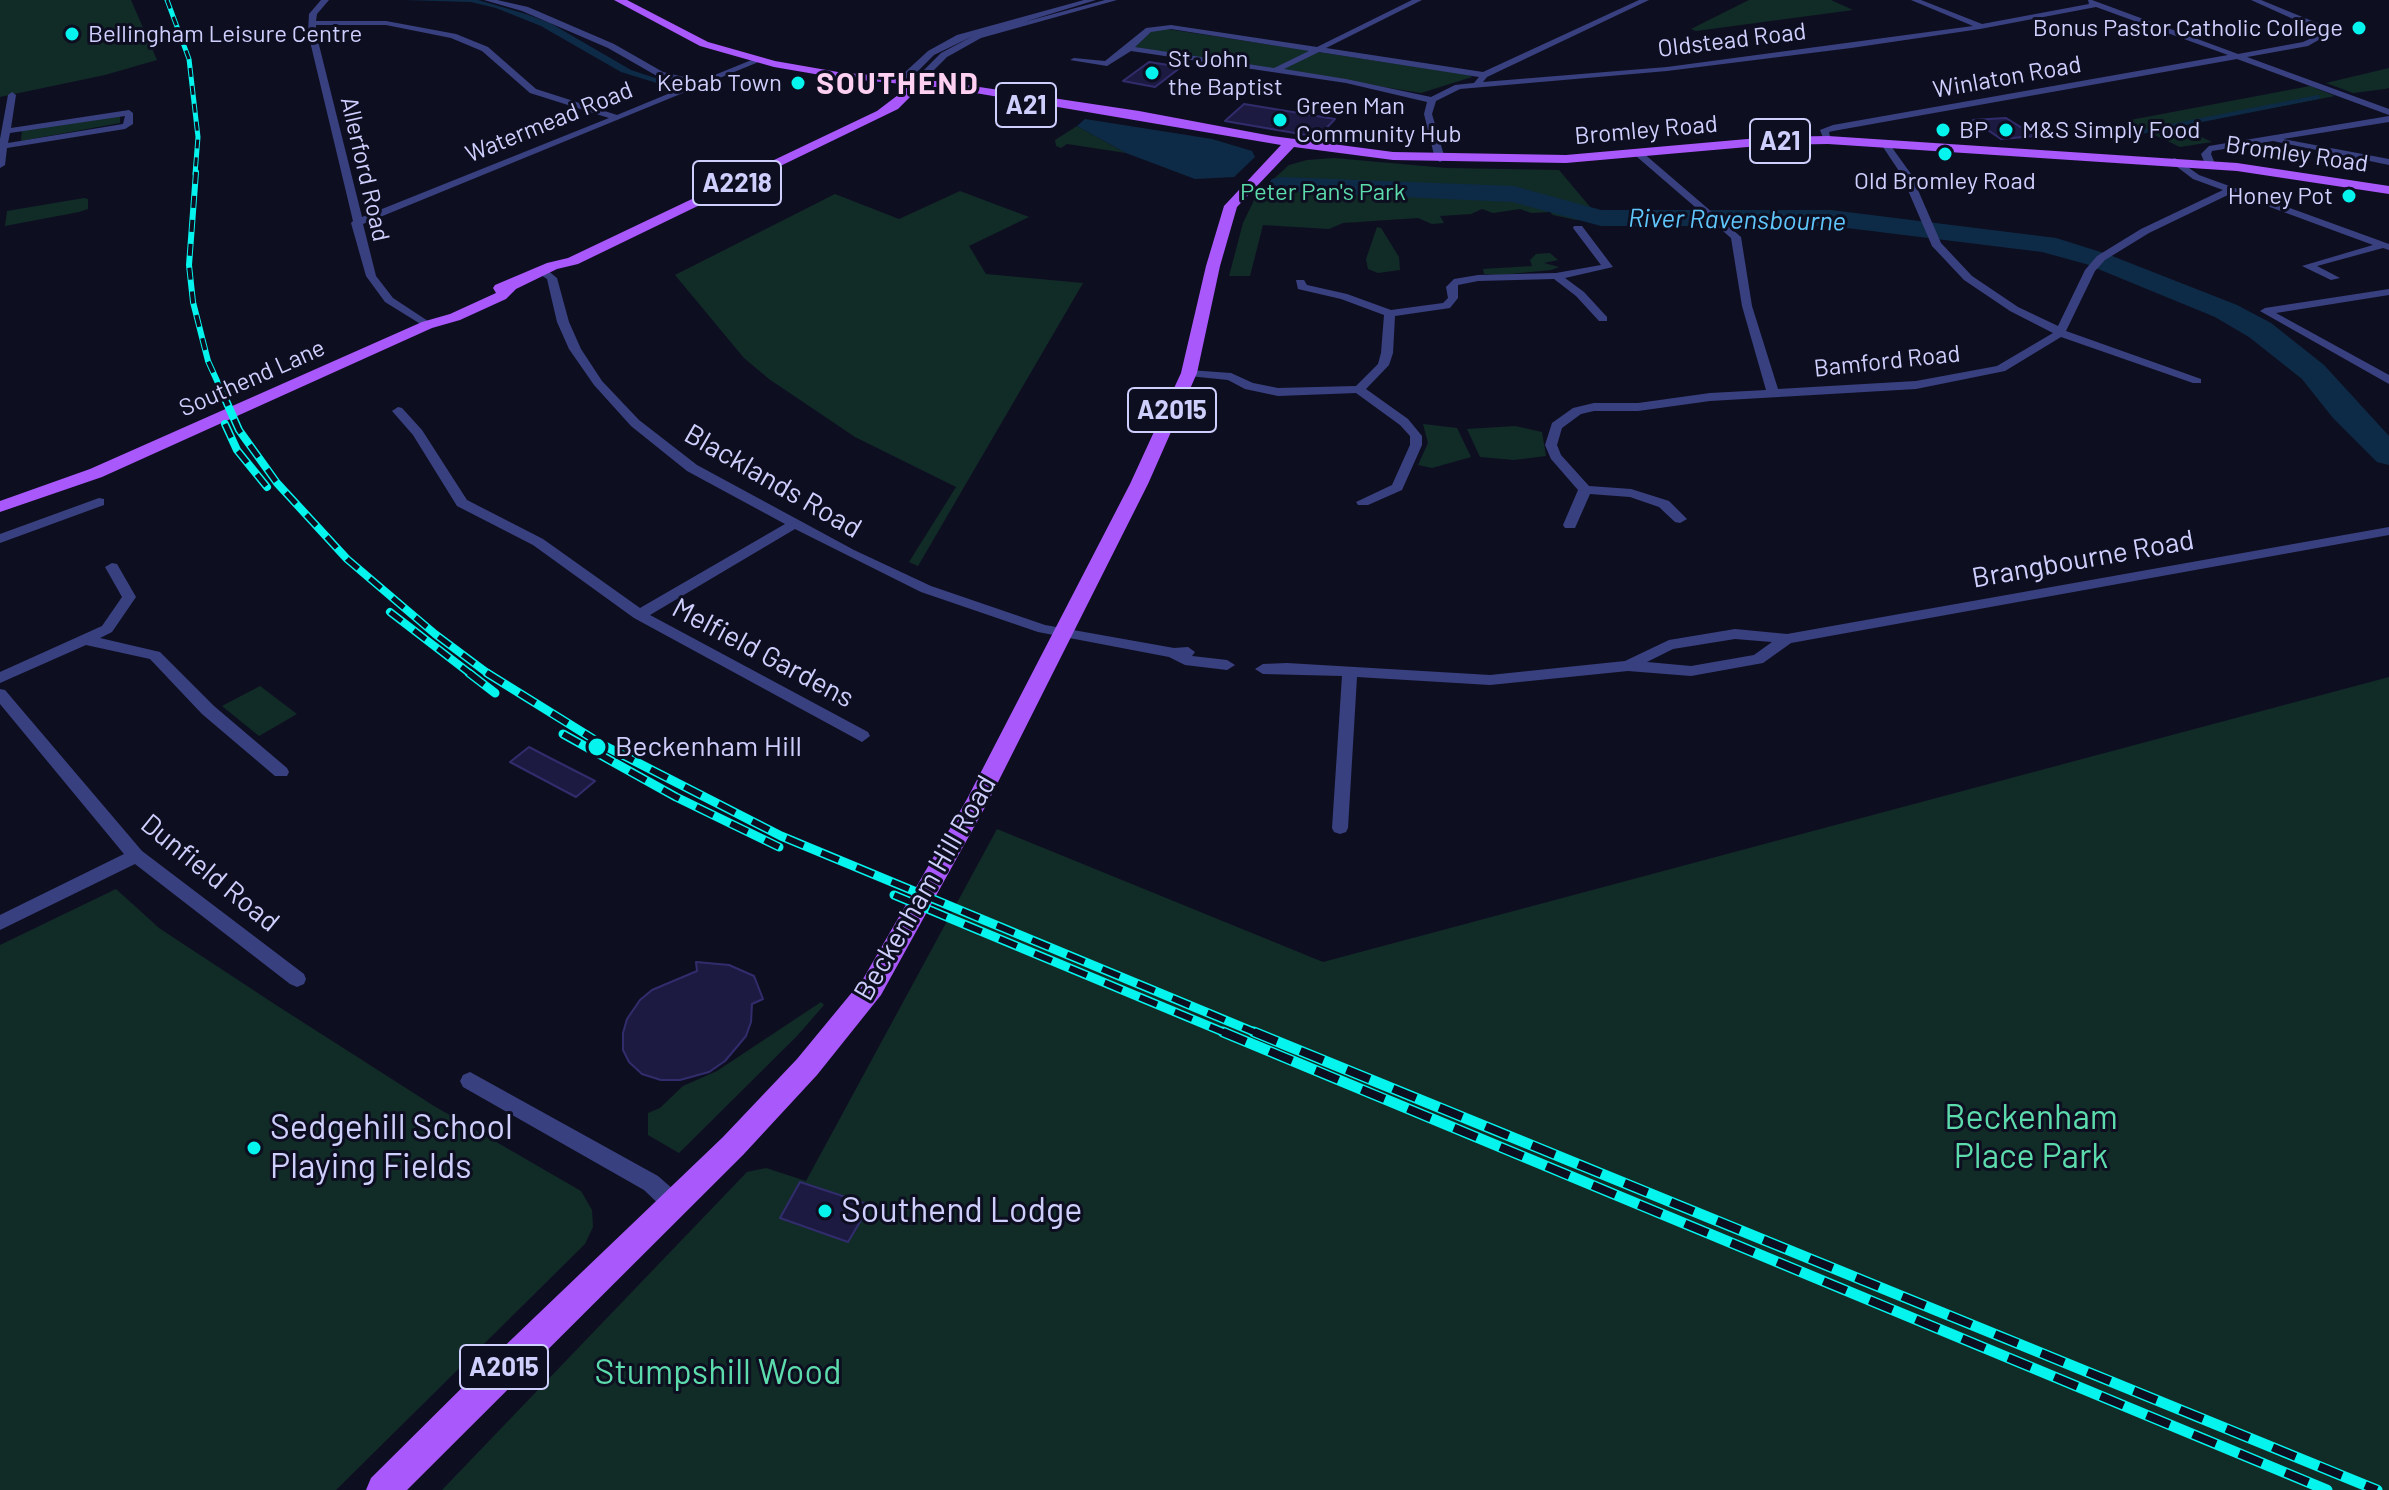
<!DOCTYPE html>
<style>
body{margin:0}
canvas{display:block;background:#0e0e21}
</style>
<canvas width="2389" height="1490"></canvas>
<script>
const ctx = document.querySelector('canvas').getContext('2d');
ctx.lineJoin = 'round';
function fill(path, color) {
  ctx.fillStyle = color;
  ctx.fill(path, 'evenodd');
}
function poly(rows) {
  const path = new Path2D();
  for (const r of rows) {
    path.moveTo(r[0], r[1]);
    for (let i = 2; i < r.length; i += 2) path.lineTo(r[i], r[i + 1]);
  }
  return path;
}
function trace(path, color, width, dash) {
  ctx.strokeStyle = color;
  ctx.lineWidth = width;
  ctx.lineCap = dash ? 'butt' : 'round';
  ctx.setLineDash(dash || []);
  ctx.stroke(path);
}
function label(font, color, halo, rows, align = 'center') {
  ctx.font = font + ' Barlow,sans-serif';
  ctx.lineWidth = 6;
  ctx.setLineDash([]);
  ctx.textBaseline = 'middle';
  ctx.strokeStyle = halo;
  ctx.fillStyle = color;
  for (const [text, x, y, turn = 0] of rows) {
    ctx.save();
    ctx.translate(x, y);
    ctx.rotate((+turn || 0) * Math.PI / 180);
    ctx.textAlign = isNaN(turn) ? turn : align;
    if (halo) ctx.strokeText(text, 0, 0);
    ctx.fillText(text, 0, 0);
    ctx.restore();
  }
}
const green = poly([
 [0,0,131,0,157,60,105,75,0,97],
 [1749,0,1831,0,1853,10,1696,31,1691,29],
 [1167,29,1470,75,1472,77,1421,93,1134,47,1152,31],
 [2389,68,2389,88,2385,89,2353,93,2326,83],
 [2310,86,2335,96,2178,126,2212,142,2180,147,2125,121],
 [120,116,120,123,21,141,22,130],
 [1077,126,1126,153,1067,144,1061,148,1056,146,1055,140],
 [1334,158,1446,168,1559,170,1602,221,1576,220,1553,215,1550,212,1531,213,1520,209,1493,213,1482,209,1471,214,1440,216,1444,223,1432,224,1418,218,1343,223,1329,229,1263,225,1250,276,1229,276,1243,223,1257,194,1289,165,1307,160],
 [960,191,1029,217,969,246,986,274,1083,283,918,566,909,562,956,487,855,437,769,379,744,358,675,275,835,194,899,219],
 [84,198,88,199,88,209,79,212,5,226,7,211],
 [1377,227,1381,228,1399,257,1400,270,1378,273,1368,269,1366,259],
 [1550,253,1558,260,1544,263,1559,267,1551,270,1500,275,1484,274,1483,269,1532,266,1530,260,1536,254],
 [1423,424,1457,428,1471,457,1432,468,1418,465,1428,443],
 [1515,426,1542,432,1546,456,1514,460,1480,457,1467,429],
 [2389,677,2389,1490,442,1490,747,1172,766,1168,806,1181,997,829,1323,962],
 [260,686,297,714,259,736,222,706],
 [116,889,159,928,276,1005,434,1106,581,1191,592,1210,593,1227,585,1244,336,1490,0,1490,0,945],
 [821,1002,824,1005,797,1036,679,1153,648,1135,648,1113,660,1108,683,1086,717,1071]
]);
const water = poly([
 [405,0,478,0,526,14,550,23,631,70,676,85,670,87,621,72,541,26,496,8,471,2],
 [1085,119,1212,139,1252,151,1255,157,1234,177,1195,179,1126,153,1077,126]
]);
const stream = poly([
 [2141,132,2318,97]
]);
const river = poly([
 [1281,177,1514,186,1601,210,1831,210,2056,238,2107,254,2237,305,2271,323,2324,365,2389,436,2389,465,2377,462,2333,418,2302,379,2249,337,2215,317,2086,264,2042,252,1831,226,1601,226,1512,202,1272,191,1268,185,1272,179,1281,177]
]);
const building = poly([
 [1149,62,1181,67,1155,87,1123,81,1149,62],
 [1244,104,1335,119,1318,137,1225,121,1244,104],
 [2006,118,2035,136,2001,139,1973,120,2006,118],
 [529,747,550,758,595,781,576,797,510,762,529,747],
 [696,962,729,965,754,976,763,999,752,1004,751,1022,746,1036,725,1061,709,1072,680,1080,661,1080,642,1074,629,1062,623,1050,623,1033,627,1019,640,1000,652,990,697,971,696,962],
 [800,1182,870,1205,848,1242,780,1218,800,1182]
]);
const minor = poly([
 [321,0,329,0,317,14,316,21,386,21,456,34,488,47,536,89,617,115,692,84,657,76,608,48,522,11,484,0,497,0,528,7,614,44,663,72,700,81,754,59,761,61,363,224,376,276,393,298,431,323,431,327,427,328,385,302,366,276,351,223,353,221,308,33,309,14,321,0],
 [316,25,386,25,451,38,482,51,530,93,609,118,362,217,316,33,316,25],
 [1412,0,1422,0,1326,48,1483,72,1639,0,1649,0,1487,77,1483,82,1667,67,1973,26,1911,0,1921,0,1982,24,2089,4,2088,0,2092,0,2238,54,2303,42,2314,37,2315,31,2311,27,2251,0,2261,0,2317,23,2323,31,2322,38,2308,46,2247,57,2389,109,2389,115,2237,59,1833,131,1829,132,1831,142,1824,140,1820,130,1833,125,2228,55,2096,7,1980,29,1851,48,1667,71,1460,89,1436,101,1432,114,1445,159,1440,162,1435,159,1424,114,1427,102,1346,83,1131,51,1107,66,1070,60,1074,58,1105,61,1146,28,1171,25,1317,47,1412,0],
 [1171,29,1309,51,1274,68,1135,47,1151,32,1171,29],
 [1319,52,1479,77,1474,83,1455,85,1431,97,1346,79,1284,69,1319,52],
 [12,92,16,95,11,128,129,110,133,113,133,124,125,129,7,148,5,165,0,168,0,139,8,95,12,92],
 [125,116,123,124,8,143,10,133,125,116],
 [2389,116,2389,122,2283,139,2389,159,2389,165,2273,141,2212,151,2211,154,2215,164,2210,167,2205,164,2201,154,2209,146,2389,116],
 [1882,142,1888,142,1911,174,1941,243,1972,276,2018,307,2058,326,2085,270,2097,256,2141,229,2223,190,2193,179,2172,163,2172,159,2175,158,2199,175,2389,244,2389,250,2383,248,2317,266,2340,278,2331,280,2302,266,2373,245,2232,193,2149,233,2105,260,2095,271,2066,331,2201,379,2201,383,2193,383,2061,337,2005,371,1916,389,1710,401,1638,411,1594,411,1581,414,1562,428,1557,445,1561,455,1589,486,1631,489,1669,501,1687,519,1680,523,1675,522,1659,507,1630,497,1590,494,1575,528,1565,528,1563,525,1578,490,1551,459,1545,445,1552,423,1573,408,1594,403,1638,403,1710,393,1766,390,1742,306,1731,238,1636,156,1636,152,1642,152,1741,237,1752,306,1778,389,1916,381,1997,366,2053,333,2010,311,1964,280,1932,246,1901,174,1881,144,1882,142],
 [1574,226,1582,226,1613,267,1565,278,1584,292,1607,317,1607,321,1599,321,1576,296,1554,279,1478,281,1458,285,1458,298,1450,308,1395,316,1393,353,1389,365,1366,389,1408,419,1422,436,1422,445,1402,490,1368,505,1358,505,1356,502,1392,485,1410,445,1410,436,1400,425,1356,393,1278,396,1245,389,1228,380,1189,376,1183,373,1189,370,1231,373,1253,383,1278,388,1356,386,1378,364,1381,353,1384,315,1341,299,1298,289,1296,280,1304,280,1307,285,1347,294,1391,310,1443,303,1448,298,1446,287,1454,279,1478,275,1556,273,1601,265,1573,228,1574,226],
 [538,269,546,269,557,278,569,322,581,349,602,381,639,420,697,465,854,550,931,586,1045,625,1174,648,1188,647,1195,652,1192,656,1227,660,1235,665,1227,670,1185,665,1169,657,1038,632,921,592,795,529,650,615,868,732,870,736,862,742,634,618,533,545,457,506,413,435,392,411,398,407,402,408,422,430,467,500,543,539,640,608,785,524,687,471,631,426,594,385,569,349,557,322,547,279,538,273,538,269],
 [2389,289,2389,295,2276,313,2389,375,2389,384,2260,311,2265,308,2389,289],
 [99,498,104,499,104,505,0,543,0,534,99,498],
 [2389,527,2389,535,1791,643,1763,663,1691,676,1628,671,1490,685,1357,677,1348,828,1346,832,1340,834,1334,832,1332,828,1342,676,1263,674,1255,669,1263,664,1287,663,1490,675,1625,661,1669,640,1735,629,1787,634,2389,527],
 [1735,639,1772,642,1754,655,1691,666,1647,662,1673,649,1735,639],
 [112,563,117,564,136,597,112,632,100,638,160,652,214,706,287,768,289,772,287,776,275,776,202,714,150,659,86,645,0,683,0,672,102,626,122,597,105,567,112,563],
 [0,689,5,690,142,851,304,974,306,979,304,984,297,987,290,984,135,864,0,930,0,915,124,854,0,704,0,689],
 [470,1072,658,1176,682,1197,685,1204,682,1211,674,1214,666,1211,644,1190,463,1087,460,1081,463,1075,470,1072]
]);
const tertiary = poly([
 [1084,0,1096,0,1024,22,1105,0,1117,0,981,38,947,57,925,79,908,83,904,81,903,74,928,51,957,35,1084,0],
 [973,36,941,53,919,75,911,78,934,55,973,36]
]);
const primary = poly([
 [614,0,627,0,708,42,775,61,838,72,946,82,1139,111,1272,136,1393,152,1566,155,1770,137,1828,136,2237,163,2389,186,2389,194,2237,171,1828,144,1770,145,1566,163,1393,160,1294,147,1237,207,1220,266,1197,373,1148,484,989,800,881,995,817,1075,743,1155,407,1490,366,1490,371,1478,490,1360,723,1137,797,1059,863,979,967,799,1130,484,1181,373,1206,266,1224,206,1281,145,946,88,838,78,774,67,700,46,614,0],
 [900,86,908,86,915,92,898,109,578,264,557,269,516,289,506,299,460,320,432,328,102,477,0,512,0,501,90,469,422,322,450,314,496,293,493,288,495,285,547,263,568,258,877,111,902,92,900,86]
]);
const railFar4 = poly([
 [167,0,189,59,198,137,195,174]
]);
const railFar3 = poly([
 [196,172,189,265,193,302,208,361,223,394]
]);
const railFar2 = poly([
 [222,392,239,430,277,483,347,559,435,634,490,675],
 [225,424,237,450,267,487],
 [390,612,472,675]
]);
const railFar1 = poly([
 [469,673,495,693],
 [487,673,603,745,781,836,1259,1034],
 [563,734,676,797,779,847],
 [894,895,1228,1034]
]);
const rail = poly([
 [1223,1032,2327,1490],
 [1254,1032,2377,1490]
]);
const markers = [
 [2359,28,8,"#05f4ed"],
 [72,34,8,"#05f4ed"],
 [1152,73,8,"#05f4ed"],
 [798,83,8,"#05f4ed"],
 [1280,120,8,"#05f4ed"],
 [1943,130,8,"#05f4ed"],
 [2006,130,8,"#05f4ed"],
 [1945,154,8,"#05f4ed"],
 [2349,196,8,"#05f4ed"],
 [597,747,10,"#05f4ed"],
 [254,1148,8,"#05f4ed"],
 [825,1211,8,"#05f4ed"]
];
const farPoinames = [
 ["Bonus Pastor Catholic College",2343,28,"right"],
 ["Bellingham Leisure Centre",88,34],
 ["St John",1168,59],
 ["the Baptist",1168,87],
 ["Kebab Town",782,83,"right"],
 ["Green Man",1296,106],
 ["Community Hub",1296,134],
 ["BP",1959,130],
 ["M&S Simply Food",2022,130],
 ["Old Bromley Road",1945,181,"center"],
 ["Honey Pot",2333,196,"right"]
];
const farStreetnames = [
 ["Oldstead Road",1732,40,-7],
 ["Winlaton Road",2007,77,-10],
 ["Watermead Road",549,122,-22],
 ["Bromley Road",1646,130,-5],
 ["Bromley Road",2297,154,8],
 ["Allerford Road",365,169,77],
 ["Bamford Road",1887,361,-6],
 ["Southend Lane",252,378,-24]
];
const farParknames = [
 ["Peter Pan's Park",1323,192]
];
const shields = [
 [1026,105,60],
 [1780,141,60],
 [737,183,88],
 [1172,410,88],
 [504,1367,88]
];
const shieldNames = [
 ["A21",1026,105],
 ["A21",1780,141],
 ["A2218",737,183],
 ["A2015",1172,410],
 ["A2015",504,1367]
];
const farWaternames = [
 ["River Ravensbourne",1737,220,1]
];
const streetNames = [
 ["Blacklands Road",773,481,30],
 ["Brangbourne Road",2083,559,-10],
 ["Melfield Gardens",763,653,28],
 ["Dunfield Road",210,873,39],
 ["Beckenham Hill Road",925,888,-60]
];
const poiNames = [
 ["Beckenham Hill",615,747]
];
const farDistrictnames = [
 ["SOUTHEND",898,84]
];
const nearParknames = [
 ["Beckenham",2031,1118],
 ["Place Park",2031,1157],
 ["Stumpshill Wood",718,1373]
];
const nearPoinames = [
 ["Sedgehill School",270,1128],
 ["Playing Fields",270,1167],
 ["Southend Lodge",841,1211]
];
fill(green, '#112b27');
fill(water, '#0d2b46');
trace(stream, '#0d2b46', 4);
fill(river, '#0d2b46');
fill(building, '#1d1a42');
trace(building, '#312d6d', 2);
fill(minor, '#39407f');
fill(tertiary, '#39407f');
fill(primary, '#a958fc');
trace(railFar4, '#05f4ed', 5);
trace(railFar3, '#05f4ed', 6);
trace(railFar2, '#05f4ed', 8);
trace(railFar1, '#05f4ed', 9);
trace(rail, '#05f4ed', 11);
trace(railFar4, '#0e0e21', 3, [9]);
trace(railFar3, '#0e0e21', 4, [12]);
trace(railFar2, '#0e0e21', 5, [15]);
trace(railFar1, '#0e0e21', 6, [19]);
trace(rail, '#0e0e21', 8, [25]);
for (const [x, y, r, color] of markers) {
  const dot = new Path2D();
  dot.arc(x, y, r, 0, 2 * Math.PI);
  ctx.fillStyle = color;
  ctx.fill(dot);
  trace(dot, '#0e0e21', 3);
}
label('24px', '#cfcffe', '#0e0e21', farPoinames, 'left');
label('24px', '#cfcffe', '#0e0e21', farStreetnames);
label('24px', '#5cdcac', '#0e0e21', farParknames);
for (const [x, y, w] of shields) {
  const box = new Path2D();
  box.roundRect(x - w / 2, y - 22, w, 44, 6);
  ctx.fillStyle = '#0e0e21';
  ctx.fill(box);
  trace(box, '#cfcffe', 2);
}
label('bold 26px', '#cfcffe', null, shieldNames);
label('italic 26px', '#5fc7fc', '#0e0e21', farWaternames);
label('28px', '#cfcffe', '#0e0e21', streetNames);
label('28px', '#cfcffe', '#0e0e21', poiNames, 'left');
ctx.letterSpacing = '2px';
label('bold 30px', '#fed1f3', '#0e0e21', farDistrictnames);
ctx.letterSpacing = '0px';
label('34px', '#5cdcac', '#0e0e21', nearParknames);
label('34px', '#cfcffe', '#0e0e21', nearPoinames, 'left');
</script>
